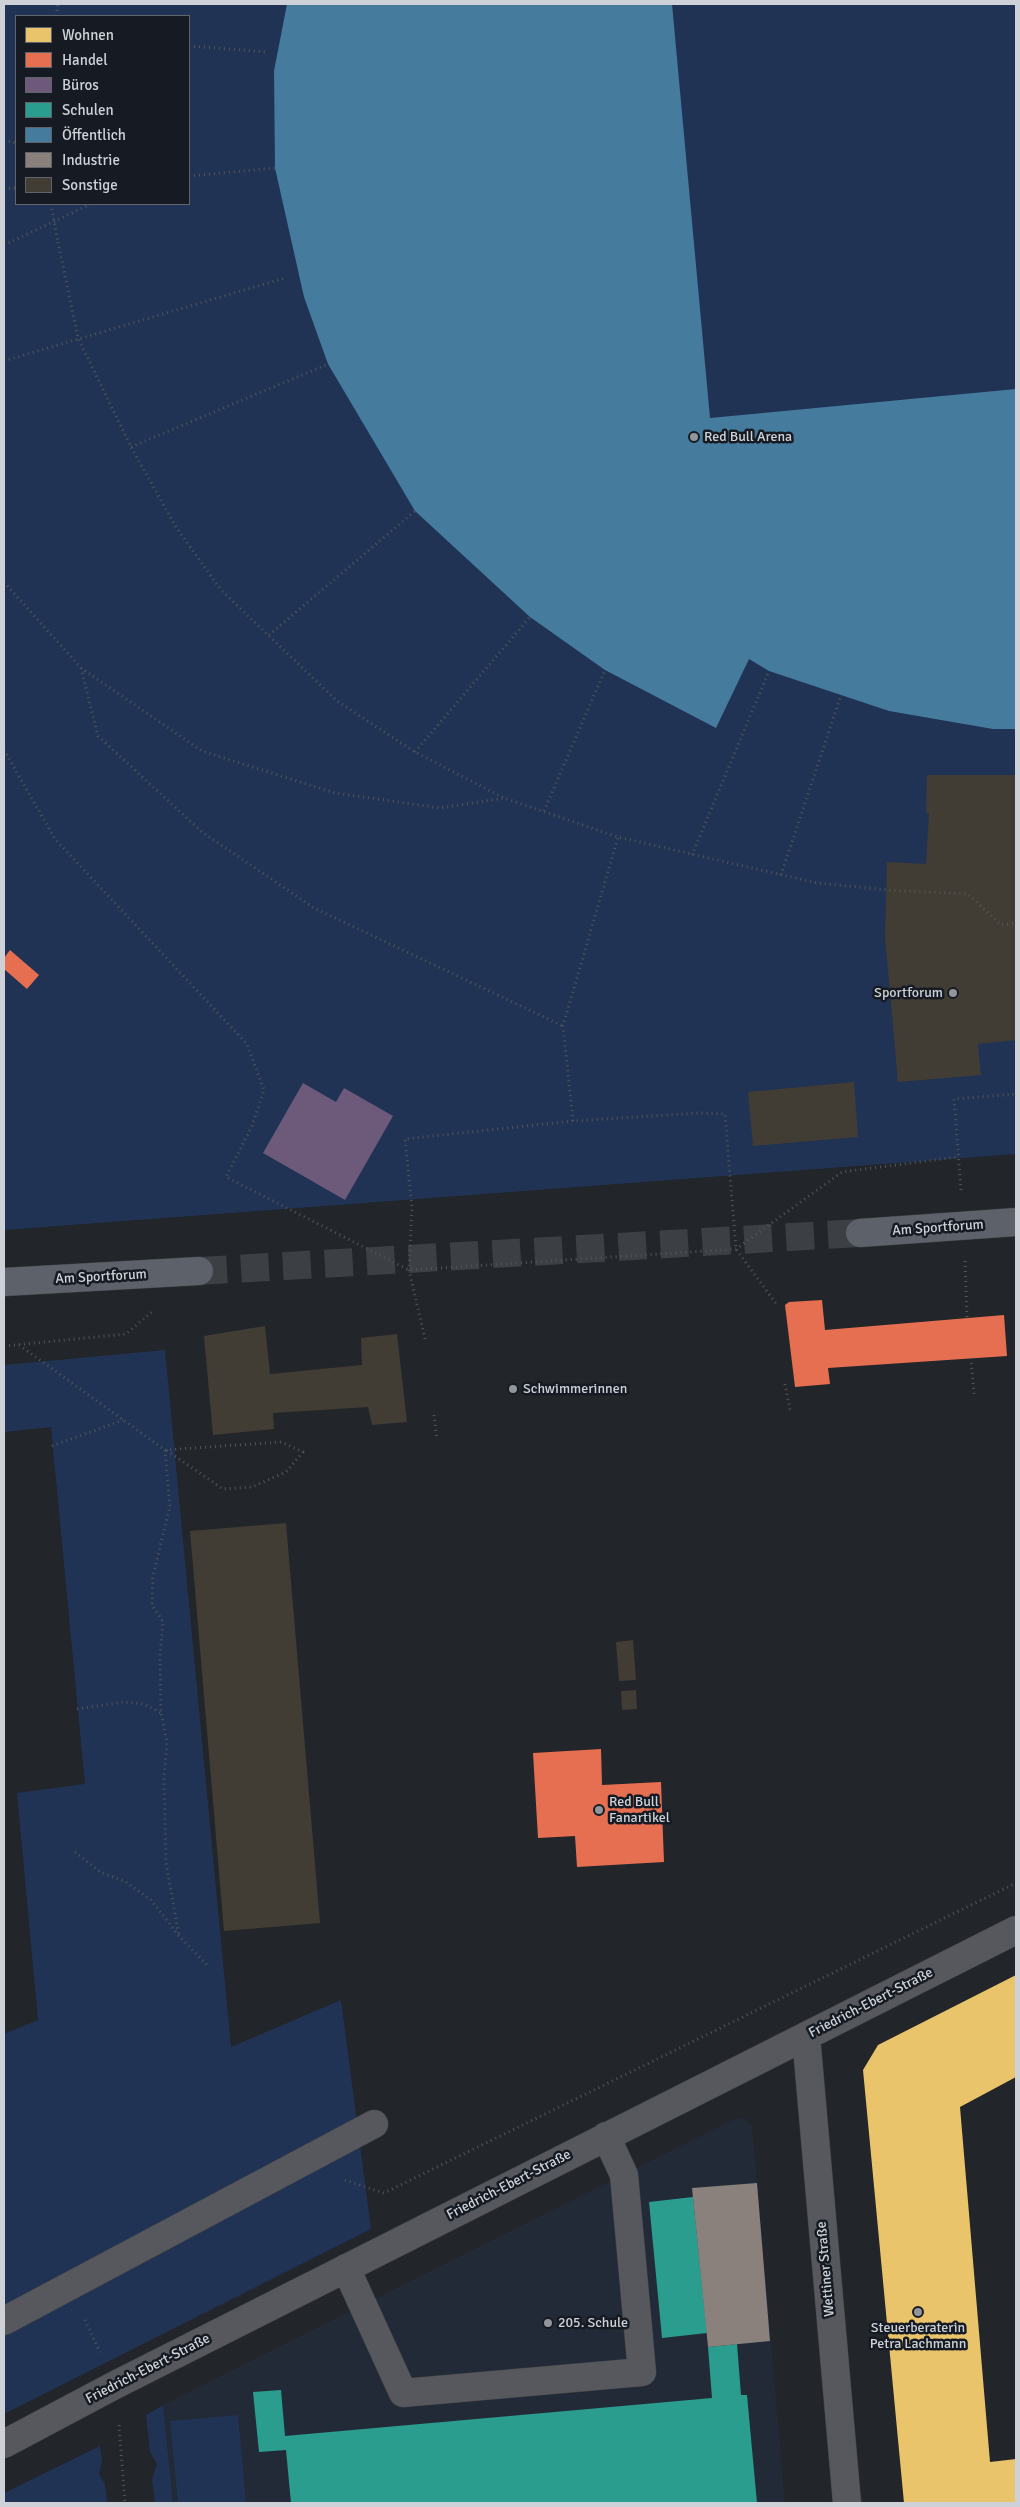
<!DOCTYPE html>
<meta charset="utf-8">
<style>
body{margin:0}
#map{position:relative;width:1020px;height:2507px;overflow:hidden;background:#22252a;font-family:Signika,sans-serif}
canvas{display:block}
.frame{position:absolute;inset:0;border:5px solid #ced2d8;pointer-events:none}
.legend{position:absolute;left:15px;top:15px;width:175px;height:190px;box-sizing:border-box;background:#161b23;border:1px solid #60646b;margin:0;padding:6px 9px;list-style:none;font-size:15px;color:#ced2d8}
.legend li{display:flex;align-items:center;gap:10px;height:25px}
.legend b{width:25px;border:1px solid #60646b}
</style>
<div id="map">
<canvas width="1020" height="2507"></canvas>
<div class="frame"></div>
<ul class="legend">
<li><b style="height:14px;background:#e9c46a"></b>Wohnen</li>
<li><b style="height:14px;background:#e76f51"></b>Handel</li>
<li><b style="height:14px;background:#6d597a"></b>Büros</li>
<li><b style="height:14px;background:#2a9d8f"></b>Schulen</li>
<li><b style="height:14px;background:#457b9d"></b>Öffentlich</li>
<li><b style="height:14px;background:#8a817c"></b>Industrie</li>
<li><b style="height:14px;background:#413d34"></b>Sonstige</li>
</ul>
</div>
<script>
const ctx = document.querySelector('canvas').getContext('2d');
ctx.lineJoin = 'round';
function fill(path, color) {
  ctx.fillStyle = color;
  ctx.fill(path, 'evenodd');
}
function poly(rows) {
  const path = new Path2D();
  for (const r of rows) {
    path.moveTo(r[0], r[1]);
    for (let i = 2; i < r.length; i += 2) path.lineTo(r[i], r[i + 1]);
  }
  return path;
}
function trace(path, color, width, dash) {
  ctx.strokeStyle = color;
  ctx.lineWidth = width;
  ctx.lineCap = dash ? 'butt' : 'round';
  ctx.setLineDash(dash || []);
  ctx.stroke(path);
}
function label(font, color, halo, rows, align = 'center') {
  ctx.font = font + ' Signika,sans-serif';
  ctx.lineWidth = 5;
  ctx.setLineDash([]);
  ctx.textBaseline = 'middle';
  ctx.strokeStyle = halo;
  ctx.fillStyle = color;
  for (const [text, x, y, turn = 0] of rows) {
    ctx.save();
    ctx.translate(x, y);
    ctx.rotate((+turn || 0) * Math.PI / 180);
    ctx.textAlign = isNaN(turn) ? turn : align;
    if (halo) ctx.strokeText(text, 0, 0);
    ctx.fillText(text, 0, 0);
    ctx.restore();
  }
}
const built = poly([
 [743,2118,752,2126,785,2503,173,2503,163,2405,734,2119]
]);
const green = poly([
 [4,4,1016,4,1016,1154,4,1230],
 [16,16,189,16,189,204,16,204],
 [165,1350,231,2047,341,2000,371,2229,4,2414,4,2034,38,2020,17,1793,85,1784,51,1427,4,1432,4,1365],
 [163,2405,173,2503,155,2503,152,2479,157,2464,150,2452,146,2415],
 [238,2415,246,2503,178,2503,170,2421],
 [100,2446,102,2461,99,2474,105,2484,107,2503,4,2503,4,2493]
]);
const homes = poly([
 [1016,1975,1016,2077,960,2107,990,2462,1016,2459,1016,2503,904,2503,863,2070,878,2045]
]);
const shops = poly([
 [10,950,39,975,27,989,4,969,4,958],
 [822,1300,825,1330,1004,1315,1007,1356,828,1368,830,1384,795,1387,785,1305,789,1302],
 [601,1749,602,1785,661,1782,664,1862,577,1867,575,1836,538,1838,533,1753]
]);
const offices = poly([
 [303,1083,336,1102,344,1088,393,1116,345,1200,263,1153]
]);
const schools = poly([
 [693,2197,707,2333,662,2338,649,2202],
 [737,2344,741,2395,747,2395,757,2503,291,2503,286,2450,259,2452,253,2392,281,2390,285,2436,712,2398,708,2347]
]);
const public = poly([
 [287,4,672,4,710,418,1016,389,1016,729,993,729,889,711,769,671,749,659,716,728,605,670,530,617,415,511,328,364,304,297,275,168,274,71]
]);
const industry = poly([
 [757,2183,770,2341,708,2347,692,2188]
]);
const building = poly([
 [927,775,1016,775,1016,1040,978,1044,981,1075,898,1082,885,937,887,862,926,864,929,814,926,812],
 [854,1082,858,1137,753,1146,748,1092],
 [265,1326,270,1374,362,1365,361,1338,397,1334,407,1422,372,1425,368,1407,273,1413,274,1429,213,1435,204,1336],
 [286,1523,320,1923,224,1931,190,1531],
 [633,1640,636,1680,619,1681,616,1642],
 [636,1690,637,1709,622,1710,621,1691]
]);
const majorTunnel = poly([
 [199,1271,860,1233]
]);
const path = poly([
 [56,16,58,4],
 [189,46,267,52],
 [4,140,16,143],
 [189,176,275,168],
 [4,189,16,188],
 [58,242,78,338,131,447,176,527,221,590,337,701,415,752,504,798,618,837,817,883,887,890,968,894,1001,925,1016,923],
 [4,245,91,204],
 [4,361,285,278],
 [131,447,328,364],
 [4,582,81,668,202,751,335,793,440,808,504,798],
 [269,635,415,511],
 [81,668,98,736,202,832,314,908,563,1026],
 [4,750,55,839,247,1044,264,1090,252,1126,226,1177,409,1270,736,1249,842,1172,958,1157],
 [415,752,530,617],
 [544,811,605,670],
 [692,855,769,671],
 [781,875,841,695],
 [573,1121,563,1026,618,837],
 [961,1190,954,1099,1016,1094],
 [965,1261,967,1318],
 [425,1339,409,1270,412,1208,405,1139,573,1121,699,1113,725,1114,736,1249,777,1305],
 [19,1345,165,1450,281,1442,303,1452,286,1472,252,1487,223,1489,166,1450],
 [4,1346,126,1334,153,1311],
 [971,1358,974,1394],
 [785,1384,790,1410],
 [434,1415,437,1440],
 [52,1446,123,1420],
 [165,1450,170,1506,153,1576,152,1605,163,1622,160,1656,161,1713,167,1742,164,1778,166,1863,179,1936],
 [77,1709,123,1702,144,1704,161,1713],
 [75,1852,100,1872,126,1882,151,1900,179,1936,209,1967],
 [345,2180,384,2193,1016,1883],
 [85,2320,100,2352],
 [119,2425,125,2503]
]);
const minor = poly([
 [806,2036,847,2503],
 [346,2268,403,2393,642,2372,624,2175,606,2136],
 [4,2321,374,2124],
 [4,2444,115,2385,1016,1930]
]);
const major = poly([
 [860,1233,1016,1222],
 [4,1282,199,1271]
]);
const pathBridge = poly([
 [51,204,58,242]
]);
const markers = [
 [694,437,5,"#92959b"],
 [953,993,5,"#92959b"],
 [513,1389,5,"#92959b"],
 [599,1810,5,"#92959b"],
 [918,2312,5,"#92959b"],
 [548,2323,5,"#92959b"]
];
const poiNames = [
 ["Red Bull Arena",704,437],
 ["Sportforum",943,993,"right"],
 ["Schwimmerinnen",523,1389],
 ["Red Bull",609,1802],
 ["Fanartikel",609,1818],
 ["205. Schule",558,2323],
 ["Steuerberaterin",918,2328,"center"],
 ["Petra Lachmann",918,2344,"center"]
];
const streetNames = [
 ["Am Sportforum",938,1228,-4],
 ["Am Sportforum",101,1277,-3],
 ["Friedrich-Ebert-Straße",871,2003,-27],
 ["Friedrich-Ebert-Straße",509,2185,-27],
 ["Wettiner Straße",826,2269,-95],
 ["Friedrich-Ebert-Straße",148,2369,-27]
];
fill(built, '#232a37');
fill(green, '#203355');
fill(homes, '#e9c46a');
fill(shops, '#e76f51');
fill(offices, '#6d597a');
fill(schools, '#2a9d8f');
fill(public, '#457b9d');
fill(industry, '#8a817c');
fill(building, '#413d34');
trace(majorTunnel, '#3c3f44', 28, [28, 14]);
trace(minor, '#3e4145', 29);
trace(major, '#3e4145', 29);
trace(path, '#535558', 3, [1, 4]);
trace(minor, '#56585d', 28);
trace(major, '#5d6169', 28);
trace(pathBridge, '#535558', 3, [1, 4]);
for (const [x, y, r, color] of markers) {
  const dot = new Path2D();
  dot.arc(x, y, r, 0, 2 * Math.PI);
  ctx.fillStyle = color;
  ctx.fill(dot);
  trace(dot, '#161b23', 2);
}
label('14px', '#ced2d8', '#161b23', poiNames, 'left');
label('14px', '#ced2d8', '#161b23', streetNames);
</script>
